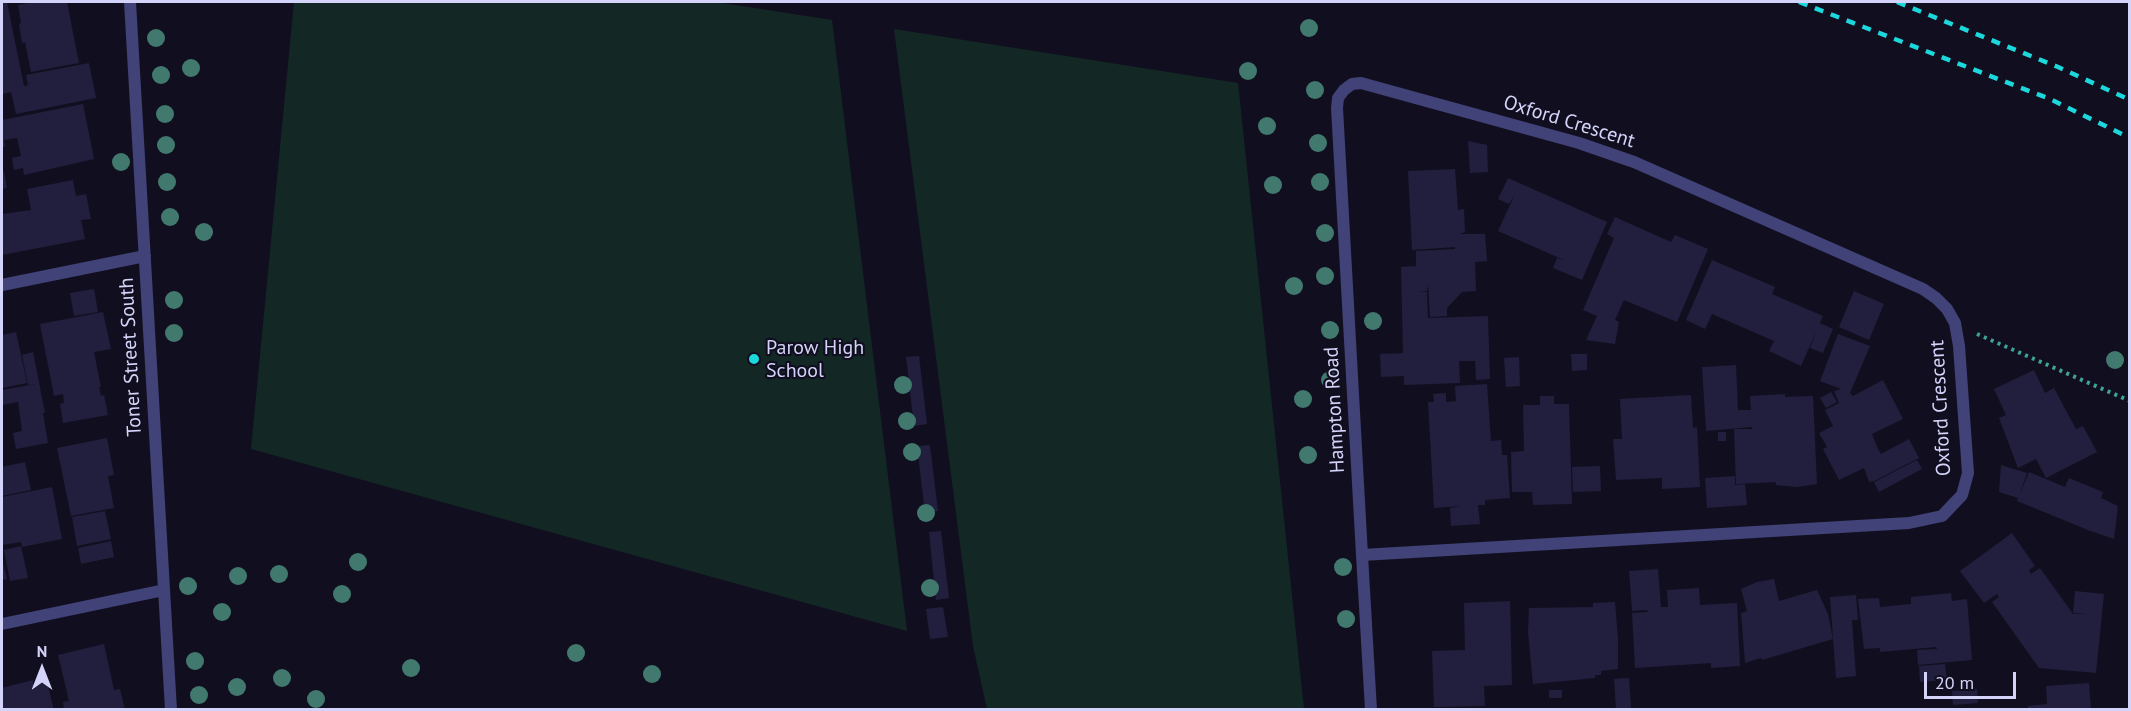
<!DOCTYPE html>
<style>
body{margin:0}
#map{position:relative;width:2131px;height:711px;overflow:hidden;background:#110f1f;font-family:"PT Sans",sans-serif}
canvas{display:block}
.frame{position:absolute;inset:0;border:3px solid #d4d3f9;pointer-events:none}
.north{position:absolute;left:12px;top:639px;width:60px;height:60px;-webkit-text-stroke:4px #110f1f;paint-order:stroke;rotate:0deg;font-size:16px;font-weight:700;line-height:24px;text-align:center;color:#d4d3f9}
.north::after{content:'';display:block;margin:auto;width:21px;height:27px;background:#d4d3f9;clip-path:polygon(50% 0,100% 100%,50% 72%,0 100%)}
.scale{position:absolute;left:1924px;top:672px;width:92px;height:27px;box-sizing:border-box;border:3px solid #d4d3f9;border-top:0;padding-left:8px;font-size:18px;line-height:21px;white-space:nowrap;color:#d4d3f9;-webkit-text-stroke:4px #110f1f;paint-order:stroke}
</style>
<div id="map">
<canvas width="2131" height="711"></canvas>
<div class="frame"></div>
<div class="north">N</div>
<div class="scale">20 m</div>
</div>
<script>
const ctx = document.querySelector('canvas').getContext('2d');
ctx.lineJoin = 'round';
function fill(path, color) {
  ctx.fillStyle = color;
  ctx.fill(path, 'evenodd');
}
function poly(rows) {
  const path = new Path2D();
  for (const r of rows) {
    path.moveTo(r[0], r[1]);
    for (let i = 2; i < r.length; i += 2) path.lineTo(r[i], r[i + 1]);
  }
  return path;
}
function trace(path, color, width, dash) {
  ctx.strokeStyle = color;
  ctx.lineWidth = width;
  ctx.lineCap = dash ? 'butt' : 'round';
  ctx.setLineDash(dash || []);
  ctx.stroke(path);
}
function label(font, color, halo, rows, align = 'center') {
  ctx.font = font + ' "PT Sans",sans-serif';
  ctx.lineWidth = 4.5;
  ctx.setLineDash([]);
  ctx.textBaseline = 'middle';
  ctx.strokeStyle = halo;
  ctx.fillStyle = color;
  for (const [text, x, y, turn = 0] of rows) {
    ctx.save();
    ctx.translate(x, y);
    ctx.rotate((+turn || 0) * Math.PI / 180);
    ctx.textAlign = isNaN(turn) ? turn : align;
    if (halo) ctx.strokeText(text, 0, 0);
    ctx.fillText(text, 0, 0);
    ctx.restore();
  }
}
const green = poly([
 [294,2,716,2,832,20,907,631,251,449],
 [894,29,1238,83,1304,709,987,709,973,646]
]);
const building = poly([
 [2,2,7,2,24,86,28,85,26,75,89,63,96,98,16,114,11,92,2,94],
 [33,2,67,2,79,63,31,72,25,42,22,43,19,24,21,23,18,5],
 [83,104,94,159,24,175,23,168,14,170,12,158,21,156,17,138,4,140,5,147,2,147,2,120],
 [1468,141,1487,145,1488,172,1470,173],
 [1455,169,1458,210,1464,209,1465,232,1459,234,1485,234,1487,261,1475,262,1476,291,1462,292,1447,308,1447,316,1430,317,1428,285,1427,291,1419,292,1427,292,1428,318,1488,316,1490,379,1476,380,1475,361,1459,361,1460,383,1404,385,1404,376,1381,377,1380,354,1403,353,1401,267,1416,266,1416,251,1455,249,1455,247,1412,250,1408,171],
 [2,172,4,172,7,188,2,189],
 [1508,178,1607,222,1582,280,1553,268,1557,258,1564,260,1498,231,1515,194,1509,204,1498,199],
 [73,180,76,196,86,194,91,219,81,220,85,239,2,255,2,214,31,210,27,189],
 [1615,217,1671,242,1675,235,1708,249,1677,322,1624,300,1615,320,1619,322,1615,344,1586,340,1597,316,1583,310,1614,238,1607,234],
 [1712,260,1775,287,1772,294,1823,316,1820,323,1833,329,1823,353,1810,348,1816,332,1801,366,1769,351,1774,341,1712,314,1705,329,1686,320],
 [94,289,98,312,74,316,70,293],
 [1854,291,1884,304,1869,340,1839,327],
 [103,312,111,349,94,352,101,387,99,387,101,396,104,395,108,415,63,423,60,404,64,403,63,394,54,396,40,324],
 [16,332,27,383,2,388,2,335],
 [1838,334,1870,346,1850,393,1853,396,1883,380,1903,419,1872,434,1878,449,1881,454,1909,439,1919,458,1874,481,1869,482,1864,468,1839,480,1823,449,1827,447,1819,433,1833,426,1825,410,1839,403,1834,391,1841,389,1820,381],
 [33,352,45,413,43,413,48,443,16,449,13,433,22,431,18,402,2,405,2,390,36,384,28,385,22,355],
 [1571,354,1587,354,1587,370,1572,371],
 [919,356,927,424,914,426,906,357],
 [1519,357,1520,386,1506,387,1504,358],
 [1736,365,1738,410,1751,410,1750,396,1785,394,1785,397,1813,396,1817,484,1797,487,1776,485,1776,482,1736,484,1734,429,1752,429,1752,427,1706,431,1702,367],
 [2034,370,2045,393,2054,388,2076,429,2083,426,2097,452,2046,478,2036,459,2018,468,1999,418,2006,415,1994,389],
 [1487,384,1491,441,1501,440,1502,455,1507,455,1510,498,1485,500,1485,505,1478,505,1480,524,1451,526,1450,508,1461,506,1434,508,1428,402,1434,402,1433,394,1446,393,1446,402,1456,401,1455,386],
 [1831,392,1837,402,1826,408,1820,398],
 [1691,395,1693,428,1697,427,1700,487,1662,489,1662,478,1616,480,1613,439,1622,439,1620,399],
 [1540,396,1554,396,1554,404,1569,404,1572,504,1533,505,1532,492,1512,492,1511,452,1524,451,1523,405,1540,405],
 [1718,432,1726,432,1726,441,1718,441],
 [107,438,114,475,108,476,114,508,71,516,57,448],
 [930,445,938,511,925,513,917,446],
 [1917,460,1922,469,1879,492,1874,482],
 [25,462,31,490,2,496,2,467],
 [2001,465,2027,473,2019,496,2029,472,2065,487,2069,478,2103,492,2101,498,2118,506,2114,539,2088,530,2017,501,2018,498,1999,492],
 [1600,466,1601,491,1573,492,1572,467],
 [1735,476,1735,485,1745,484,1747,505,1707,508,1705,478],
 [52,487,62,539,22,547,21,542,2,545,2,497],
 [105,511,111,539,77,546,72,517],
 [941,531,949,598,936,600,929,532],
 [2012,533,2035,566,2029,570,2031,574,2040,568,2073,614,2087,614,2073,613,2075,591,2104,594,2096,673,2039,668,1992,602,1999,597,1997,594,1984,603,1960,571],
 [111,541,114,557,81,564,78,548],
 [21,546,28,578,10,581,4,550],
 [2,559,7,579,2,580],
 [1658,569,1661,607,1668,607,1667,590,1699,588,1700,605,1737,603,1740,666,1711,668,1711,663,1635,668,1632,613,1648,612,1647,610,1632,611,1629,571],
 [1774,579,1779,601,1817,590,1828,614,1833,639,1762,660,1761,658,1745,663,1741,613,1747,611,1741,589,1757,582],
 [1951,593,1952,601,1967,599,1972,660,1918,665,1917,650,1937,649,1936,647,1880,652,1880,648,1864,649,1858,599,1879,598,1880,607,1911,604,1911,597],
 [1856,595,1858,620,1852,620,1856,676,1836,678,1830,597],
 [1510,601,1512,685,1484,686,1485,706,1434,707,1432,651,1465,650,1464,603],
 [1615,602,1618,639,1618,669,1601,671,1601,675,1595,675,1595,678,1533,684,1528,632,1529,608,1593,607,1593,603],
 [943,607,948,637,930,639,926,609],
 [104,644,114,690,120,689,125,710,64,710,63,702,69,701,58,655],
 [1945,664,1947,680,1920,682,1919,666],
 [1629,678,1631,708,1616,709,1614,679],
 [33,680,33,684,47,681,54,710,2,710,2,688],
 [2089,683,2091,710,2028,710,2028,706,2047,704,2046,686],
 [1977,689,1978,703,1953,705,1952,691],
 [1549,690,1562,690,1562,698,1549,698]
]);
const path = poly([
 [1977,334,2130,401]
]);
const street = poly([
 [130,2,171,710],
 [2,285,145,256],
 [1362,555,1909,523,1942,516,1962,495,1968,473,1959,346,1955,323,1947,309,1936,298,1923,289,1634,162,1579,143,1361,83,1352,84,1344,90,1338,98,1337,108,1362,555,1371,710],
 [2,624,164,590]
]);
const rail = poly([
 [1799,2,2050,99,2130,138],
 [1897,2,2058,67,2130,100]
]);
const trees = [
 [1309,28],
 [156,38],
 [191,68],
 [1248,71],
 [161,75],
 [1315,90],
 [165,114],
 [1267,126],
 [1318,143],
 [166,145],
 [121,162],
 [167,182],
 [1320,182],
 [1273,185],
 [170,217],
 [204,232],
 [1325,233],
 [1325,276],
 [1294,286],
 [174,300],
 [1373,321],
 [1330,330],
 [174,333],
 [2115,360],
 [1330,380],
 [903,385],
 [1303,399],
 [907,421],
 [912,452],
 [1308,455],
 [926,513],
 [358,562],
 [1343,567],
 [279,574],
 [238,576],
 [188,586],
 [930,588],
 [342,594],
 [222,612],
 [1346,619],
 [576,653],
 [195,661],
 [411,668],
 [652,674],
 [282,678],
 [237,687],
 [199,695],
 [316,699]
];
const markers = [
 [754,359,6,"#1cd7db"]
];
const streetNames = [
 ["Oxford Crescent",1569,122,17],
 ["Toner Street South",131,357,-93],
 ["Oxford Crescent",1941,408,-93],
 ["Hampton Road",1335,410,-93]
];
const poiNames = [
 ["Parow High",766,348],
 ["School",766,371]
];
fill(green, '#132825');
fill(building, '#221e3d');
trace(path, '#3da395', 4, [3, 4.5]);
trace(street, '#404278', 12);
trace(rail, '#1cd7db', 4.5, [9, 8]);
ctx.fillStyle = '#41796e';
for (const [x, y] of trees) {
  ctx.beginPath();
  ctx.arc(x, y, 9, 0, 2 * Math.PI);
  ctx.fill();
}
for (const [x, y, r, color] of markers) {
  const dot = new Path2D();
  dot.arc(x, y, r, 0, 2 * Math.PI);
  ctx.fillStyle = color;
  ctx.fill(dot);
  trace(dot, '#110f1f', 2);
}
label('20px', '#d4d3f9', '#110f1f', streetNames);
label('20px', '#d4d3f9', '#110f1f', poiNames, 'left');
</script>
